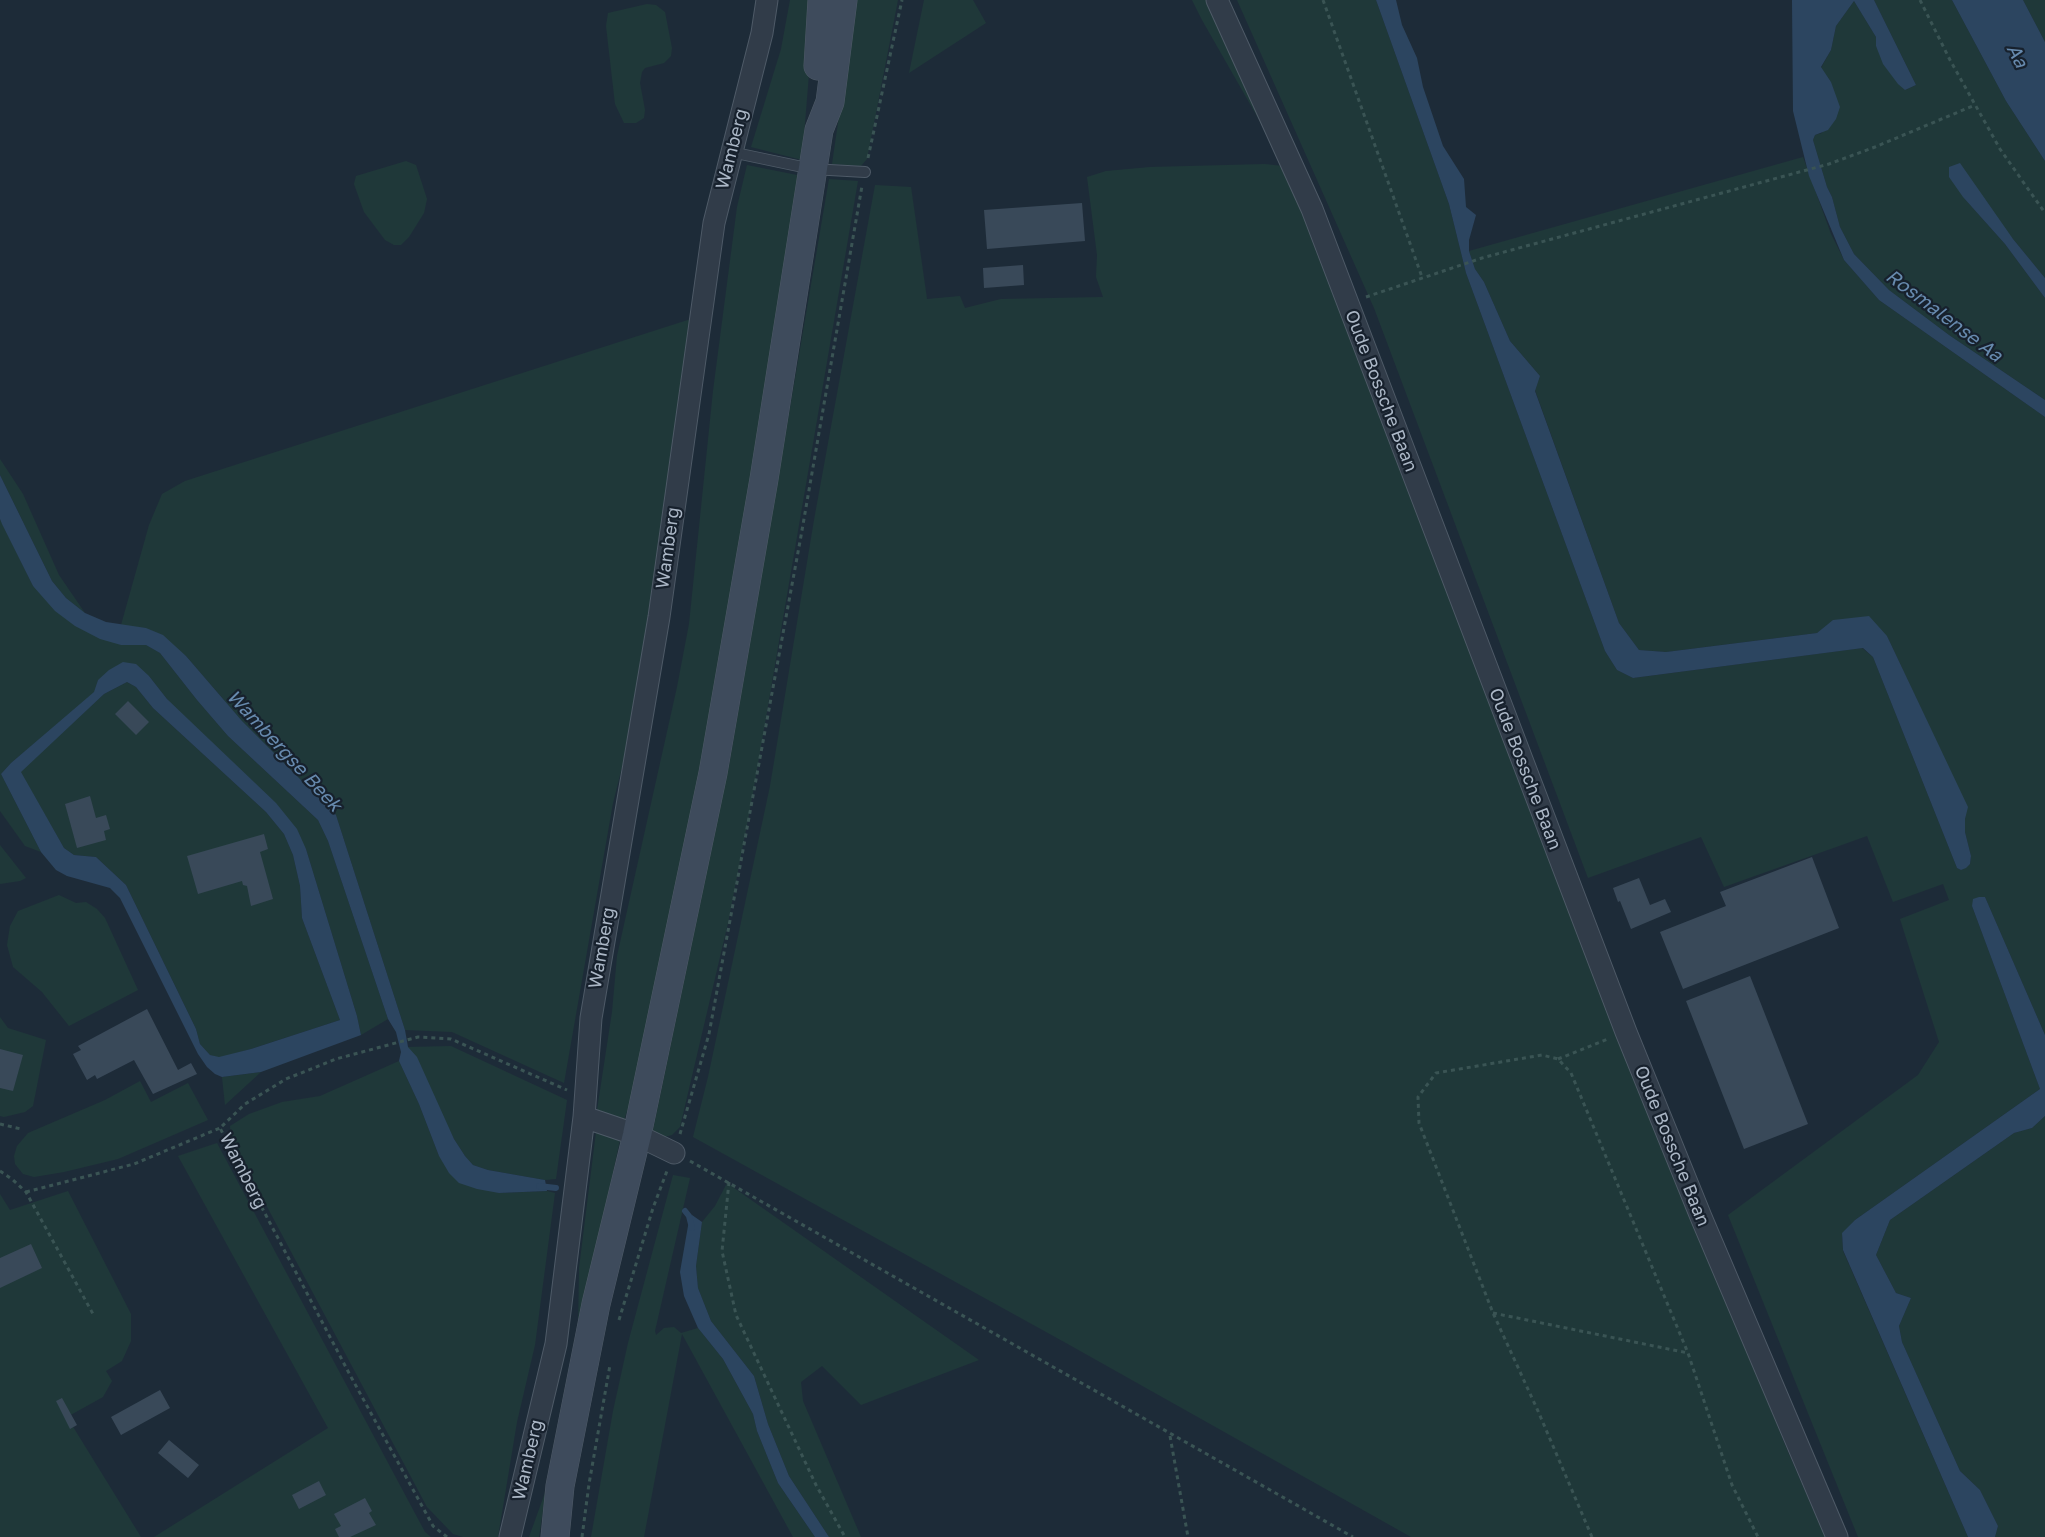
<!DOCTYPE html>
<style>
body{margin:0}
canvas{display:block;background:#1d2b38}
</style>
<canvas width="2045" height="1537"></canvas>
<script>
const ctx = document.querySelector('canvas').getContext('2d');
ctx.lineJoin = 'round';
function fill(path, color) {
  ctx.fillStyle = color;
  ctx.fill(path, 'evenodd');
}
function poly(rows) {
  const path = new Path2D();
  for (const r of rows) {
    path.moveTo(r[0], r[1]);
    for (let i = 2; i < r.length; i += 2) path.lineTo(r[i], r[i + 1]);
  }
  return path;
}
function trace(path, color, width, dash) {
  ctx.strokeStyle = color;
  ctx.lineWidth = width;
  ctx.lineCap = dash ? 'butt' : 'round';
  ctx.setLineDash(dash || []);
  ctx.stroke(path);
}
function label(font, color, halo, rows, align = 'center') {
  ctx.font = font + ' "Golos Text",sans-serif';
  ctx.lineWidth = 4.5;
  ctx.setLineDash([]);
  ctx.textBaseline = 'middle';
  ctx.strokeStyle = halo;
  ctx.fillStyle = color;
  for (const [text, x, y, turn = 0] of rows) {
    ctx.save();
    ctx.translate(x, y);
    ctx.rotate((+turn || 0) * Math.PI / 180);
    ctx.textAlign = isNaN(turn) ? turn : align;
    if (halo) ctx.strokeText(text, 0, 0);
    ctx.fillText(text, 0, 0);
    ctx.restore();
  }
}
const green = poly([
 [790,0,815,0,802,160,751,147,781,49],
 [856,0,898,0,867,159,861,166,832,164],
 [924,0,973,0,986,23,909,73],
 [1192,0,1212,0,1274,146,1202,20],
 [1237,0,1376,0,1449,204,1466,273,1605,651,1617,670,1633,678,1862,648,1873,657,1957,868,1961,870,1970,864,1971,856,1965,832,1965,819,1967,807,1887,636,1834,620,1817,633,1666,652,1639,650,1619,623,1535,390,1540,376,1510,341,1484,282,1475,269,1469,251,1803,157,1831,234,1844,260,1879,300,2045,417,2045,1035,1985,897,1972,906,2040,1089,1855,1220,1842,1234,1843,1251,1968,1537,1858,1537,1728,1215,1918,1075,1939,1042,1900,919,1949,900,1943,884,1893,902,1867,836,1724,887,1701,837,1588,878,1374,308],
 [1874,0,1952,0,2006,101,2045,161,2045,278,2013,239,1963,197,2005,244,2045,298,2045,400,1949,335,1889,290,1854,254,1840,227,1832,197,1827,187,1813,140,1815,135,1822,133,1831,82,1821,68,1831,50,1836,26,1854,1,1876,37,1876,46,1905,90,1916,85],
 [2023,0,2045,0,2045,42],
 [647,4,656,5,665,12,672,48,671,56,664,63,645,68,642,72,640,83,645,110,644,118,636,123,624,123,615,104,606,26,608,13],
 [406,161,416,165,427,199,424,213,409,237,401,245,394,245,385,240,364,212,354,184,356,176],
 [1265,164,1283,166,1294,173,1615,1012,1785,1445,1825,1537,1411,1537,1066,1343,693,1137,708,1077,770,786,814,520,875,185,911,187,927,299,960,296,965,308,1001,299,1103,297,1096,277,1097,255,1087,177,1106,171,1150,167],
 [747,165,802,176,700,794,634,1091,624,1120,597,1110,612,1012,617,956,677,687,689,624,713,391,737,207],
 [829,179,858,181,752,799,728,923,680,1127,672,1135,660,1138,655,1135,653,1130,730,760],
 [694,318,637,707,613,803,564,1083,452,1032,405,1030,336,815,242,721,186,656,121,625,149,525,162,494,185,481],
 [0,459,23,494,59,575,85,613,66,598,52,581,0,475],
 [0,519,33,586,121,645,146,645,160,653,197,700,228,736,318,820,328,841,388,1019,361,1035,357,1016,306,849,167,699,149,676,98,680,95,692,11,763,1,774,41,852,25,846,0,811],
 [127,682,136,687,153,708,266,812,284,834,293,855,300,886,302,918,340,1020,251,1049,219,1058,210,1055,200,1044,196,1029,126,885,96,857,74,855,64,848,20,772,104,694],
 [0,845,26,878,20,881,0,884],
 [59,895,76,903,86,902,97,909,105,918,138,990,69,1026,42,992,13,967,7,945,10,926,18,911],
 [0,1017,8,1028,46,1040,33,1106,25,1112,4,1117,0,1116],
 [451,1046,567,1100,556,1179,545,1180,488,1170,473,1165,465,1156,454,1139,408,1047],
 [399,1061,419,1104,439,1156,499,1193,547,1191,555,1193,535,1345,517,1422,498,1537,463,1537,453,1534,427,1507,231,1139,230,1126,249,1114,282,1102,320,1096],
 [261,1072,225,1105,222,1077],
 [140,1081,151,1102,188,1083,208,1120,118,1159,64,1172,34,1177,23,1174,15,1164,14,1156,17,1146,28,1133,105,1100],
 [2045,1116,2045,1537,1995,1537,1998,1526,1980,1490,1960,1471,1902,1342,1899,1326,1911,1298,1896,1293,1876,1255,1890,1220,2014,1133,2032,1128],
 [596,1132,620,1140,578,1334,579,1268],
 [217,1143,425,1532,431,1537,154,1537,328,1428,178,1156],
 [673,1175,690,1178,655,1331,656,1335,664,1328,674,1327,681,1333,698,1328,723,1359,753,1414,757,1431,778,1483,815,1537,793,1537,682,1334,644,1537,591,1537,613,1411,628,1343],
 [727,1183,979,1360,861,1405,822,1366,801,1382,803,1401,861,1537,829,1537,789,1476,768,1424,754,1376,711,1321,698,1288,696,1266,702,1222,715,1206],
 [68,1191,131,1314,131,1341,122,1361,106,1371,112,1381,103,1397,67,1417,141,1537,0,1537,0,1194,10,1210],
 [546,1490,539,1537,529,1537]
]);
const water = poly([
 [1376,0,1396,0,1402,25,1417,58,1423,87,1443,146,1464,179,1466,207,1476,215,1469,240,1469,251,1475,269,1484,282,1510,341,1540,376,1535,391,1619,623,1639,650,1666,652,1817,633,1833,620,1869,616,1887,636,1968,807,1965,819,1965,832,1971,856,1970,864,1966,868,1961,870,1957,868,1873,657,1863,648,1633,678,1617,670,1605,651,1466,273,1449,204],
 [1792,0,1874,0,1916,85,1905,90,1898,84,1883,64,1876,46,1876,37,1854,1,1836,26,1831,50,1821,67,1831,82,1840,107,1836,119,1828,130,1815,135,1813,140,1827,187,1832,197,1840,227,1854,254,1889,290,1949,335,2045,400,2045,417,1879,300,1844,260,1809,176,1793,111],
 [1952,0,2023,0,2045,42,2045,161,2006,101],
 [1960,163,2013,239,2045,278,2045,298,2005,244,1963,197,1949,177,1949,167],
 [0,475,52,581,66,598,85,613,106,622,146,628,163,635,186,656,242,721,336,815,405,1030,408,1047,417,1057,454,1139,465,1156,473,1165,488,1170,545,1180,547,1191,499,1193,477,1189,459,1183,449,1173,439,1156,419,1104,399,1061,401,1052,396,1032,388,1019,328,841,318,820,228,736,197,700,160,653,146,645,121,645,100,639,75,626,55,611,33,586,2,524,0,519],
 [123,662,136,664,149,676,167,699,276,803,297,829,306,849,357,1016,361,1035,261,1072,222,1077,215,1074,207,1067,198,1054,120,898,110,888,67,876,56,870,41,852,1,774,11,763,94,692,98,680,109,670],
 [127,682,136,687,153,708,266,812,284,834,293,855,300,886,302,918,340,1020,251,1049,219,1057,210,1055,200,1044,196,1029,126,885,96,857,74,855,64,848,21,772,104,694],
 [1979,897,1985,897,2045,1035,2045,1116,2032,1128,2014,1133,1890,1220,1876,1255,1896,1293,1911,1298,1899,1326,1902,1342,1960,1471,1980,1490,1998,1526,1995,1537,1968,1537,1843,1250,1842,1233,1855,1220,2040,1089,1972,906,1973,899],
 [692,1215,702,1222,696,1266,698,1288,711,1321,754,1376,768,1424,789,1476,829,1537,815,1537,778,1483,757,1431,753,1414,723,1359,698,1328,684,1296,680,1272,688,1226]
]);
const stream = poly([
 [539,1186,556,1188],
 [685,1211,689,1216,692,1228]
]);
const building = poly([
 [1082,203,1085,241,987,249,984,210],
 [1023,265,1024,285,984,288,983,268],
 [128,701,149,722,136,735,115,714],
 [90,796,96,818,106,815,110,829,104,831,106,840,77,848,65,804],
 [264,834,268,849,260,852,273,899,251,906,247,886,243,885,242,881,198,894,187,856],
 [1812,857,1839,928,1683,989,1660,932,1726,906,1720,892],
 [1639,878,1650,905,1665,899,1671,912,1631,929,1620,901,1618,902,1613,888],
 [1750,976,1808,1124,1744,1149,1686,1001],
 [147,1009,178,1070,191,1063,197,1074,153,1094,134,1060,97,1079,95,1075,87,1080,73,1054,81,1050,78,1046],
 [0,1049,23,1055,13,1091,0,1088],
 [31,1244,42,1268,0,1288,0,1258],
 [160,1390,170,1408,121,1435,111,1417],
 [62,1398,77,1425,70,1429,56,1401],
 [169,1440,199,1465,188,1478,158,1453],
 [319,1481,326,1495,299,1509,292,1495],
 [365,1498,372,1511,369,1513,376,1525,350,1537,339,1537,335,1529,341,1526,334,1514]
]);
const path = poly([
 [1323,0,1422,277],
 [1920,0,1950,60,2000,149,2045,213],
 [868,158,902,0],
 [1366,297,1482,258,1829,164,1875,147,1975,105],
 [1558,1059,1608,1039],
 [0,1124,21,1129],
 [680,1134,709,1034,801,536,862,186],
 [690,1161,1353,1537],
 [0,1171,13,1180,26,1192,93,1314],
 [729,1182,722,1251,736,1315,816,1485,845,1537],
 [26,1192,134,1164,220,1128],
 [1493,1313,1688,1353],
 [619,1320,653,1208,667,1171],
 [1170,1436,1188,1537],
 [447,1537,433,1526,350,1375,220,1128,245,1104,286,1079,336,1059,418,1037,451,1039,567,1090],
 [582,1537,589,1484,610,1365],
 [1592,1537,1538,1411,1493,1313,1419,1123,1418,1097,1436,1073,1542,1055,1558,1059,1571,1073,1688,1353,1732,1485,1758,1537]
]);
const service = poly([
 [731,152,812,169,865,172]
]);
const minor = poly([
 [1217,0,1312,209,1626,1032,1701,1217,1837,1537],
 [584,1117,637,1135,674,1153],
 [510,1537,556,1344,584,1117,591,1018,659,617,714,223,762,33,767,0]
]);
const secondary = poly([
 [818,66,822,0],
 [555,1537,560,1486,596,1304,637,1135,713,773,764,479,819,130,830,102,843,0]
]);
const streetNames = [
 ["Wamberg",732,149,-76],
 ["Oude Bossche Baan",1381,391,69],
 ["Wamberg",668,548,-82],
 ["Oude Bossche Baan",1525,769,69],
 ["Wamberg",602,948,-80],
 ["Oude Bossche Baan",1672,1146,68],
 ["Wamberg",243,1171,63],
 ["Wamberg",528,1460,-77]
];
const waterNames = [
 ["Aa",2017,56,63],
 ["Rosmalense Aa",1944,316,37],
 ["Wambergse Beek",284,751,47]
];
fill(green, '#1f3839');
fill(water, '#2c4560');
trace(stream, '#2c4560', 6);
fill(building, '#394959');
trace(service, '#4e5a67', 12);
trace(minor, '#4e5a67', 23);
trace(secondary, '#4e5a67', 29);
trace(path, '#3a5454', 3, [4, 4]);
trace(service, '#313c49', 10);
trace(minor, '#313c49', 21);
trace(secondary, '#3e4b5c', 28);
label('18px', '#abb7c6', '#17212d', streetNames);
label('italic 19px', '#678aae', '#17212d', waterNames);
</script>
